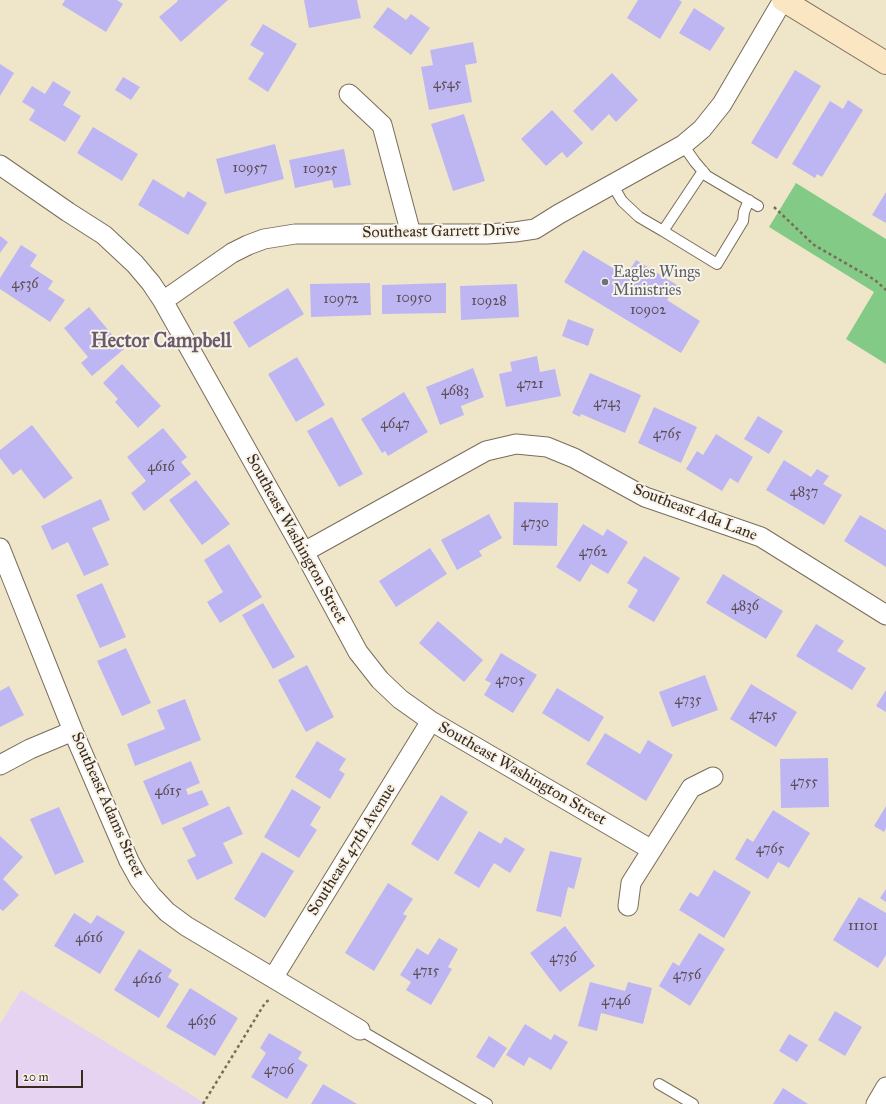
<!DOCTYPE html>
<style>
body{margin:0}
#map{position:relative;width:886px;height:1104px;overflow:hidden;background:#efe6ca;font-family:"IM FELL Great Primer",serif}
canvas{display:block}
.scale{position:absolute;left:16px;top:1070px;width:67px;height:18px;box-sizing:border-box;border:2px solid #3b2a1e;border-top:0;padding-left:5px;font-size:12px;line-height:14px;white-space:nowrap;color:#3b2a1e;-webkit-text-stroke:3px #f7f3e8;paint-order:stroke}
</style>
<div id="map">
<canvas width="886" height="1104"></canvas>
<div class="scale">20 m</div>
</div>
<script>
const ctx = document.querySelector('canvas').getContext('2d');
ctx.lineJoin = 'round';
function fill(path, color) {
  ctx.fillStyle = color;
  ctx.fill(path, 'evenodd');
}
function poly(rows) {
  const path = new Path2D();
  for (const r of rows) {
    path.moveTo(r[0], r[1]);
    for (let i = 2; i < r.length; i += 2) path.lineTo(r[i], r[i + 1]);
  }
  return path;
}
function trace(path, color, width, dash) {
  ctx.strokeStyle = color;
  ctx.lineWidth = width;
  ctx.lineCap = dash ? 'butt' : 'round';
  ctx.setLineDash(dash || []);
  ctx.stroke(path);
}
function label(font, color, halo, rows, align = 'center') {
  ctx.font = font + ' "IM FELL Great Primer",serif';
  ctx.lineWidth = 4;
  ctx.setLineDash([]);
  ctx.textBaseline = 'middle';
  ctx.strokeStyle = halo;
  ctx.fillStyle = color;
  for (const [text, x, y, turn = 0] of rows) {
    ctx.save();
    ctx.translate(x, y);
    ctx.rotate((+turn || 0) * Math.PI / 180);
    ctx.textAlign = isNaN(turn) ? turn : align;
    if (halo) ctx.strokeText(text, 0, 0);
    ctx.fillText(text, 0, 0);
    ctx.restore();
  }
}
const built = poly([
 [21,990,195,1097,205,1104,0,1104,0,1024]
]);
const green = poly([
 [796,183,886,239,886,364,846,339,874,292,769,227]
]);
const building = poly([
 [65,0,117,0,123,4,106,32,62,5],
 [177,0,228,0,181,42,159,17,178,1],
 [304,0,357,0,361,18,309,28],
 [638,0,679,0,682,2,660,39,627,18],
 [388,7,406,20,411,14,430,28,411,55,373,27],
 [694,8,725,28,710,51,679,33],
 [263,24,297,44,268,92,248,79,264,53,250,45],
 [473,42,477,63,465,65,472,102,429,110,421,67,433,65,430,50],
 [0,64,14,73,0,96],
 [795,70,821,86,777,159,751,143],
 [612,73,638,100,616,122,609,114,592,131,573,111],
 [123,77,140,87,131,100,115,90],
 [53,81,71,92,63,105,81,116,65,142,29,120,35,110,22,102,32,86,45,94],
 [848,100,863,110,822,177,817,174,815,178,792,164,830,101,843,109],
 [552,110,583,143,567,158,562,152,546,166,521,139],
 [464,114,485,181,453,191,431,124],
 [93,127,138,154,122,181,77,153],
 [275,144,284,179,225,194,216,159],
 [344,149,351,185,334,188,332,180,295,188,289,160],
 [153,179,184,198,188,191,207,203,188,235,138,205],
 [886,192,886,223,872,215],
 [0,236,8,242,0,253],
 [21,245,37,255,30,266,53,281,48,289,65,300,50,322,0,289,0,278],
 [583,250,626,276,636,260,677,285,667,300,700,321,681,353,564,282],
 [370,283,371,315,311,317,310,284],
 [446,283,446,313,382,314,382,285],
 [517,284,519,317,461,320,460,286],
 [288,288,304,314,249,348,233,322],
 [89,307,124,349,92,376,81,363,88,357,64,328],
 [568,319,594,329,588,346,562,336],
 [537,356,540,372,555,369,561,396,506,407,499,374,512,371,510,362],
 [297,357,325,405,296,422,268,374],
 [122,364,161,406,138,428,115,402,118,399,103,383],
 [473,368,484,397,461,406,464,415,440,425,426,387],
 [590,373,641,395,625,433,581,414,580,417,572,413],
 [404,392,428,432,388,456,385,451,382,453,361,419],
 [654,407,697,427,681,463,638,443],
 [758,416,783,431,769,454,744,439],
 [332,417,363,474,339,487,307,431],
 [32,425,73,478,44,499,21,469,13,475,0,458,0,450],
 [163,428,187,457,181,462,191,474,144,511,131,493,146,481,127,457],
 [716,434,753,457,738,483,730,478,722,491,686,469,697,451,703,455],
 [784,460,811,477,817,469,829,476,823,484,842,495,824,525,766,490],
 [196,480,230,524,202,545,169,500],
 [101,499,110,520,92,528,109,565,84,576,68,542,52,550,41,526],
 [514,502,558,503,557,546,513,545],
 [489,514,502,538,479,551,482,556,457,570,441,540],
 [860,515,886,530,886,567,844,541],
 [583,524,603,536,607,529,628,542,608,574,591,564,580,582,556,567],
 [229,544,262,597,220,623,207,602,223,592,204,560],
 [430,548,447,574,396,607,379,581],
 [644,556,680,578,654,622,628,607,638,590,627,583],
 [723,574,783,611,766,639,706,603],
 [102,583,126,637,100,648,76,595],
 [263,603,295,657,273,669,242,615],
 [438,621,483,660,464,682,419,643],
 [816,624,844,641,837,651,866,668,852,690,796,656],
 [126,648,151,703,122,716,97,661],
 [501,653,537,675,513,713,484,695,491,683,485,680],
 [307,665,334,717,306,732,278,680],
 [705,675,718,710,672,727,659,692],
 [751,684,797,712,776,747,730,719],
 [9,686,24,715,0,727,0,691],
 [557,688,604,717,589,742,542,713],
 [886,690,886,712,876,706],
 [185,699,201,740,135,766,127,744,165,729,157,710],
 [605,733,640,754,648,740,673,755,646,801,586,764],
 [317,741,346,759,339,770,345,774,330,799,295,777],
 [828,758,829,807,781,808,780,759],
 [191,761,200,783,186,789,188,795,202,790,209,805,162,825,143,781],
 [292,789,321,807,310,825,317,830,299,858,264,837],
 [441,795,468,812,438,861,411,844],
 [229,806,243,834,223,843,233,863,197,880,187,860,196,856,182,828],
 [886,806,886,828,884,832,874,826],
 [59,807,84,862,55,875,30,819],
 [773,810,810,833,789,868,778,862,768,879,735,859,747,838,753,842],
 [479,831,501,844,505,837,525,849,510,873,494,863,479,888,454,873],
 [0,836,23,857,3,879,19,895,3,911,0,909],
 [550,851,582,858,574,889,568,887,561,917,536,911],
 [262,852,294,871,265,918,234,899],
 [714,870,751,892,724,938,679,910,690,892,698,897],
 [388,883,413,899,403,914,407,916,374,971,345,953],
 [886,889,886,902,880,898],
 [859,897,886,913,886,955,878,968,833,940],
 [74,913,91,924,97,915,125,932,100,974,54,946],
 [565,926,595,966,560,992,530,953],
 [699,933,725,949,690,1006,659,986,673,962,679,966],
 [439,938,458,949,448,967,452,969,431,1005,406,990,411,982,400,975,417,948,428,955],
 [139,949,172,970,168,977,179,984,159,1018,114,990],
 [590,982,625,991,628,982,652,988,643,1024,601,1013,597,1031,578,1026],
 [190,988,238,1018,215,1056,166,1027],
 [835,1011,862,1027,845,1056,818,1040],
 [525,1024,551,1040,554,1034,568,1042,551,1070,529,1057,524,1066,506,1055],
 [269,1033,302,1052,298,1059,308,1065,287,1099,251,1077,266,1053,260,1048],
 [789,1034,808,1045,797,1062,779,1051],
 [489,1036,507,1048,494,1068,476,1057],
 [323,1084,357,1104,311,1104],
 [783,1088,808,1104,773,1104]
]);
const path = poly([
 [774,207,814,245,875,280,886,290],
 [203,1104,265,1003,269,1000]
]);
const lane = poly([
 [683,145,695,162,707,176,758,206],
 [612,184,622,201,639,217,663,231,703,171],
 [663,231,717,264,743,221,744,212,749,200],
 [360,1030,487,1104],
 [659,1084,693,1104]
]);
const street = poly([
 [349,94,382,125,411,234],
 [0,165,68,212,104,235,135,264,151,283,163,301,304,552,358,652,380,680,400,699,431,721,652,850],
 [163,301,232,253,248,245,264,239,295,234,487,234,515,232,535,229,559,214,683,145,702,129,722,104,783,0],
 [0,548,73,731,129,861,139,879,151,895,167,912,186,926,360,1030],
 [304,552,486,451,516,444,547,447,574,458,645,497,761,537,886,615],
 [0,765,30,749,73,731],
 [628,906,631,883,691,788,713,777],
 [273,978,431,721],
 [876,1104,886,1087]
]);
const secondary = poly([
 [783,0,886,63]
]);
const markers = [
 [605,282,4,"#6b7280"]
];
const numberNames = [
 ["4545",447,85],
 ["10957",250,169],
 ["10925",320,170],
 ["4536",25,285],
 ["10950",414,299],
 ["10972",341,300],
 ["10928",489,302],
 ["10902",648,311],
 ["4721",530,385],
 ["4683",455,392],
 ["4743",607,404],
 ["4647",395,425],
 ["4765",667,435],
 ["4616",161,468],
 ["4837",804,493],
 ["4730",535,524],
 ["4762",593,553],
 ["4836",745,607],
 ["4705",510,681],
 ["4735",688,701],
 ["4745",763,716],
 ["4755",804,783],
 ["4615",168,792],
 ["4765",770,850],
 ["11101",863,927],
 ["4616",89,939],
 ["4736",563,959],
 ["4715",426,972],
 ["4756",687,976],
 ["4626",147,980],
 ["4746",616,1002],
 ["4636",202,1022],
 ["4706",279,1071]
];
const streetNames = [
 ["Southeast Garrett Drive",441,232,-1],
 ["Southeast Ada Lane",695,513,21],
 ["Southeast Washington Street",296,539,61],
 ["Southeast Washington Street",522,774,30],
 ["Southeast Adams Street",107,805,66],
 ["Southeast 47th Avenue",352,850,-58]
];
const worshipNames = [
 ["Eagles Wings",613,273],
 ["Ministries",613,291]
];
const districtNames = [
 ["Hector Campbell",161,342]
];
fill(built, '#e5d3f1');
fill(green, '#83ca86');
fill(building, '#beb6f3');
trace(lane, '#7a6c5a', 12);
trace(street, '#7a6c5a', 21);
trace(secondary, '#7a6c5a', 24);
trace(path, '#7a6c5a', 2.5, [3, 3]);
trace(lane, '#fff', 10);
trace(street, '#fff', 19);
trace(secondary, '#fbe6c4', 22);
for (const [x, y, r, color] of markers) {
  const dot = new Path2D();
  dot.arc(x, y, r, 0, 2 * Math.PI);
  ctx.fillStyle = color;
  ctx.fill(dot);
  trace(dot, '#f7f3e8', 1.5);
}
label('14px', '#5c4d53', null, numberNames);
label('16px', '#3b2a1e', '#f7f3e8', streetNames);
label('16px', '#5b616d', '#f7f3e8', worshipNames, 'left');
label('bold 20px', '#695b69', '#f7f3e8', districtNames);
</script>
